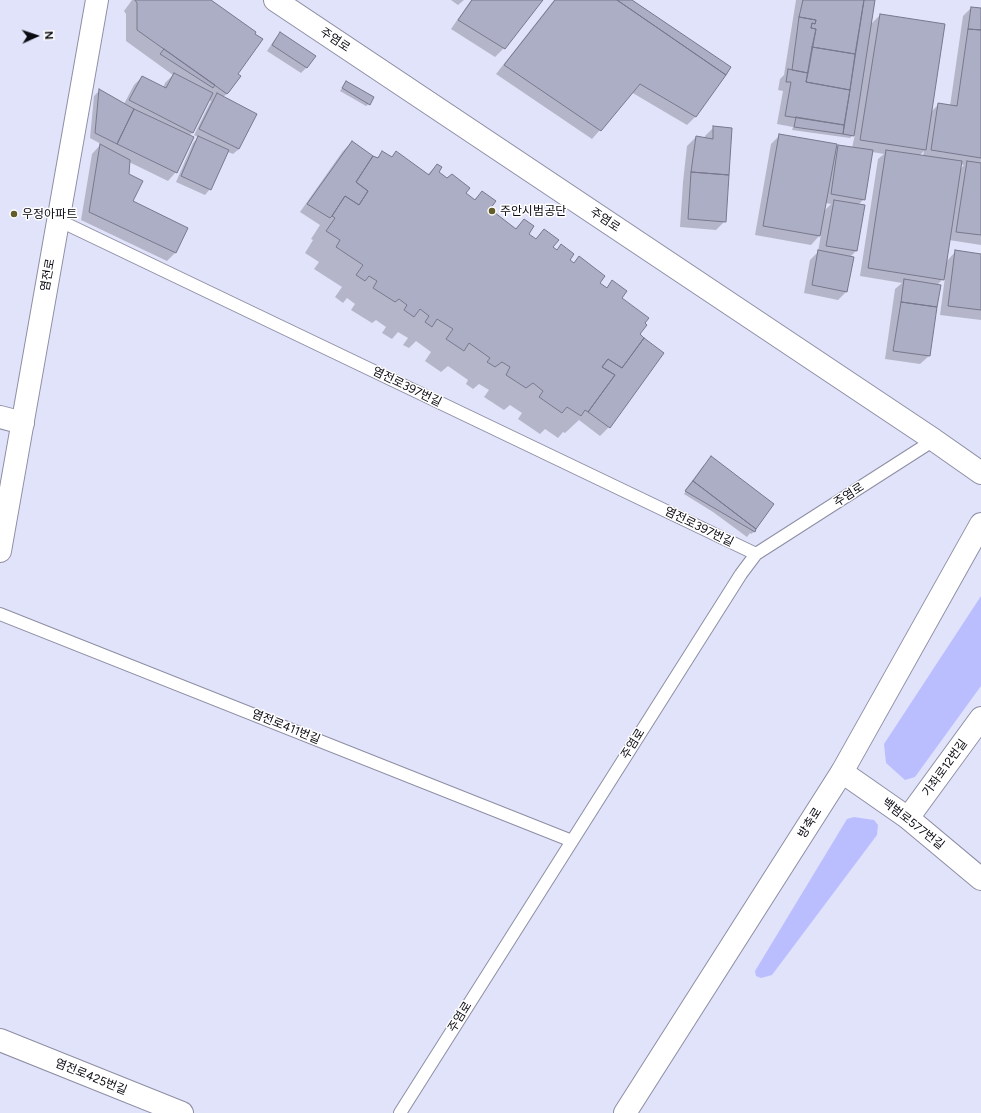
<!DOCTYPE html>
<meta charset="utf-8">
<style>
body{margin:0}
#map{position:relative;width:981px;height:1113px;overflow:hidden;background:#e1e3fb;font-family:Figtree,sans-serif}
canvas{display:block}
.north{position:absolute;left:16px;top:16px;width:40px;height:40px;-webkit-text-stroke:3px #fff;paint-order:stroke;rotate:87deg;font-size:11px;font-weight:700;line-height:16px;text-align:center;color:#0a0a12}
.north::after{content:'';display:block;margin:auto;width:14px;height:18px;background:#0a0a12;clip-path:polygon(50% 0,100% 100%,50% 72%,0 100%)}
</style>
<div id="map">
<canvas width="981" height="1113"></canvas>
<div class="north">N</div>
</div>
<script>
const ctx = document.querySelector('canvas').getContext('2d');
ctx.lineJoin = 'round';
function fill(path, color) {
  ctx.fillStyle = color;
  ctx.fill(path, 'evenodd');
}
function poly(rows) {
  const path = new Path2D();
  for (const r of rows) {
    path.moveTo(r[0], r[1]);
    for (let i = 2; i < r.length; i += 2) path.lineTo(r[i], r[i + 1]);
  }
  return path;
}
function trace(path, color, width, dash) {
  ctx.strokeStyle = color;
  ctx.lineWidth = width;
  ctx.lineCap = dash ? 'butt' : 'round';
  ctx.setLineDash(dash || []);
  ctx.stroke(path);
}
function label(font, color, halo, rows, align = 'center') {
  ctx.font = font + ' Figtree,"Noto Sans KR",sans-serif';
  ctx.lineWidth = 3;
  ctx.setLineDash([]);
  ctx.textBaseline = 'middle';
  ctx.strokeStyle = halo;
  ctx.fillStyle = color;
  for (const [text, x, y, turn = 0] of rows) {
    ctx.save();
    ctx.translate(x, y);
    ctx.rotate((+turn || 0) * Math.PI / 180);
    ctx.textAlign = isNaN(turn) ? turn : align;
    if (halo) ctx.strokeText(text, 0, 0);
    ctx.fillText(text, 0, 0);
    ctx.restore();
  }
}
const green = poly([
 [981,596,981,686,915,777,905,780,886,763,884,744],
 [854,817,874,820,878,825,877,835,772,975,761,978,756,976,755,971,847,819]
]);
const shadow = poly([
 [132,0,209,0,236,74,229,92,223,97,256,114,239,149,233,154,228,152,210,189,205,195,176,182,193,143,198,137,194,135,211,101,209,100,193,132,189,136,176,172,168,181,129,162,128,174,132,202,187,228,175,253,167,261,81,220,92,154,101,144,90,138,94,96,99,91,124,104,134,85,142,77,163,88,165,83,173,75,126,41,126,14,124,11],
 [451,0,464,0,458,5],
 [471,0,542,0,504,48,495,57,451,29],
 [554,0,631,0,696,116,687,125,631,92,600,130,592,139,496,74],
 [796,0,874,0,870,25,880,15,931,112,939,104,950,106,963,16,971,8,981,9,981,245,949,240,946,262,956,251,981,255,981,320,940,315,945,277,937,285,929,356,920,364,885,359,895,289,902,283,860,276,878,159,884,154,872,152,864,199,858,205,864,206,856,251,850,257,847,291,838,300,804,293,810,260,818,252,821,234,811,245,755,235,771,144,780,135,835,150,838,146,852,148,855,134,850,138,792,130,793,127,777,124,783,91,778,90,780,79,784,75],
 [924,151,923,156,919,156],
 [960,164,964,165,959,170],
 [825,203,831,204,824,211],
 [280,34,307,67,301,73,267,51,275,39],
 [346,82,369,104,366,106,340,91],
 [714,127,725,221,716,230,680,227,683,182,687,146,696,137,705,138,705,136],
 [352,142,372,157,377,158,383,152,391,158,396,153,427,175,437,165,438,172,474,200,482,192,488,209,515,229,524,220,527,234,535,240,544,230,552,248,556,251,561,246,568,260,573,264,579,258,599,283,606,288,612,282,638,335,663,353,609,427,600,436,579,420,565,433,563,432,558,438,545,429,540,434,518,419,522,413,510,405,504,410,484,397,489,390,479,384,473,389,466,384,468,380,448,366,441,372,425,361,431,352,416,341,409,348,403,345,408,338,398,332,392,339,382,333,386,327,376,320,372,323,351,310,355,304,347,298,343,303,335,297,342,287,314,269,319,262,305,253,313,240,311,239,320,225,300,212,343,151],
 [712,458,755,528,754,532,751,534,750,533,747,537,713,512,684,494,686,491,685,490,703,466]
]);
const building = poly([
 [135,0,211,0,256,32,255,34,263,39,238,74,241,76,229,92,227,94,137,30,137,3,135,0],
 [472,0,543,0,505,49,458,20,472,0],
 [555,0,617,0,726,75,696,117,640,84,601,131,504,65,555,0],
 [617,0,632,0,731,67,726,75,617,0],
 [803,0,864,0,855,54,812,47,816,29,811,28,812,23,815,24,816,20,799,17,803,0],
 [864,0,875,0,854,136,843,134,864,0],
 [971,7,981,8,981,30,968,29,971,7],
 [880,14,945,24,926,150,860,140,880,14],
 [799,17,816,20,815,24,812,23,811,28,816,29,808,73,792,70,799,17],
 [968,29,981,30,981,158,931,150,938,103,957,106,968,29],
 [280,32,316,56,307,68,272,45,280,32],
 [812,47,855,54,850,90,806,82,812,47],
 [164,49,215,85,213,88,160,54,164,49],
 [788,69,808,73,806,82,850,90,844,125,785,116,791,82,786,82,788,69],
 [174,73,213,93,193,133,129,100,142,76,166,88,174,73],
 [346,81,374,97,370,105,342,88,346,81],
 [99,89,134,109,117,144,95,133,99,89],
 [217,93,257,114,239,149,199,129,217,93],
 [134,109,194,137,177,173,117,144,134,109],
 [796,117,844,125,843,134,794,127,796,117],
 [713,126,732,128,729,175,691,172,696,136,713,139,713,126],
 [779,134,837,144,820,236,763,226,779,134],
 [198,136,229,150,211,190,181,176,198,136],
 [352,141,373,156,356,182,368,191,359,205,345,196,332,216,330,218,307,204,352,141],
 [100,144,130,160,129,174,143,181,133,201,188,228,176,253,89,212,100,144],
 [838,145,873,150,865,200,831,194,838,145],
 [886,150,962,161,944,280,868,268,886,150],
 [382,151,392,157,396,151,429,175,437,164,442,167,439,172,447,178,452,174,470,188,466,193,475,200,482,191,496,201,490,209,516,229,524,219,534,226,529,234,536,239,544,229,559,240,553,247,557,250,561,244,574,254,570,260,574,263,579,256,605,276,600,283,607,288,612,280,627,291,622,298,649,318,645,323,647,325,640,334,644,338,622,368,608,359,602,367,615,375,588,412,585,410,581,416,567,407,562,413,539,397,543,391,533,383,526,388,506,375,510,367,502,362,495,367,487,362,490,358,469,343,464,351,446,339,453,329,437,319,432,327,425,322,429,316,420,309,414,317,404,310,407,305,399,299,395,302,373,288,377,281,369,276,365,281,356,275,363,265,336,247,340,240,326,231,335,218,332,216,345,196,359,205,368,191,356,182,373,156,378,158,382,151],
 [967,161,981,163,981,235,956,232,967,161],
 [691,172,729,175,726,222,688,219,691,172],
 [834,200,865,205,857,251,826,246,834,200],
 [818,250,854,257,847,292,812,285,818,250],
 [955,250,981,254,981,310,948,306,955,250],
 [904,279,941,285,937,307,901,302,904,279],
 [901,302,937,307,930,356,893,351,901,302],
 [644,338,664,353,610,428,588,412,615,375,602,367,608,359,622,368,644,338],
 [711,456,774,504,756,529,693,481,711,456],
 [693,481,756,529,755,532,685,491,693,481]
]);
const service = poly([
 [58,220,756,554],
 [0,614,572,841],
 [400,1113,741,574,756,554,934,440]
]);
const minor = poly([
 [0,417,23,423],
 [842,772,908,818,981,879],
 [908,818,981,718],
 [0,1040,182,1113]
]);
const tertiary = poly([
 [275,0,934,440,981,473],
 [0,551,97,0]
]);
const secondary = poly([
 [625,1113,842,772,981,524]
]);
const markers = [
 [492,211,4,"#635d29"],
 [14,214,4,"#635d29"]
];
const streetNames = [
 ["주염로",335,40,34],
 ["주염로",605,220,34],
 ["염전로",48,275,-80],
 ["염전로397번길",407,387,26],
 ["주염로",849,495,-33],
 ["염전로397번길",699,527,26],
 ["염전로411번길",286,727,22],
 ["주염로",633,744,-58],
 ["가좌로12번길",945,768,-54],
 ["방축로",810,823,-58],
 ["백범로577번길",913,824,38],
 ["주염로",460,1017,-58],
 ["염전로425번길",91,1077,22]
];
const poiNames = [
 ["주안시범공단",500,211],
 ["우정아파트",22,214]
];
fill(green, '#bbbefe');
fill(shadow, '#0003');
fill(building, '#acaec5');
trace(building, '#77788d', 1);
trace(service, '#8d8ea4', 14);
trace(minor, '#8d8ea4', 24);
trace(tertiary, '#8d8ea4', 24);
trace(secondary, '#8d8ea4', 24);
trace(service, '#fff', 12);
trace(minor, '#fff', 22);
trace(tertiary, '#fff', 22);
trace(secondary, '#fff', 22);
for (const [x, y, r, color] of markers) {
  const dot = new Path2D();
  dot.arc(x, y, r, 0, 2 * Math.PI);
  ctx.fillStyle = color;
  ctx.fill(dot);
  trace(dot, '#fff', 1.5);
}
label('12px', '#0a0a12', '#fff', streetNames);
label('12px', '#0a0a12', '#fff', poiNames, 'left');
</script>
